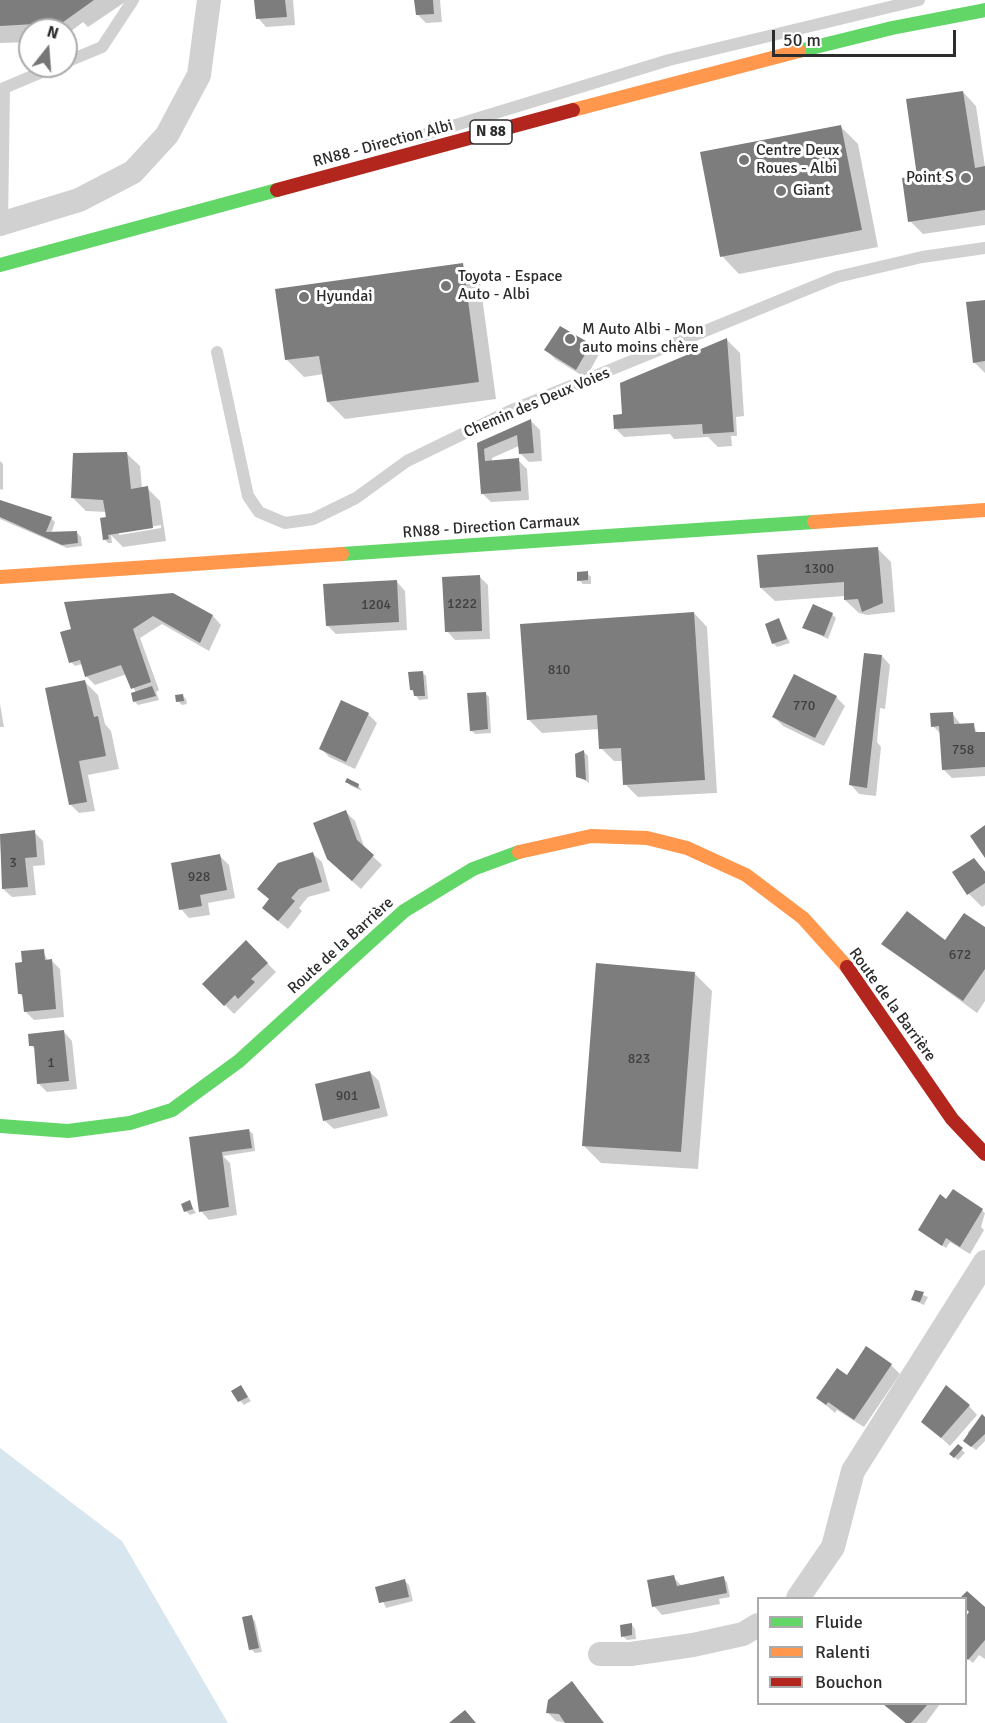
<!DOCTYPE html>
<meta charset="utf-8">
<style>
body{margin:0}
#map{position:relative;width:985px;height:1723px;overflow:hidden;background:#fff;font-family:Signika,sans-serif}
canvas{display:block}
.legend{position:absolute;left:757px;top:1597px;width:210px;height:108px;box-sizing:border-box;background:#fff;border:2px solid #ababab;margin:0;padding:8px 10px;list-style:none;font-size:18px;color:#2c2c2c}
.legend li{display:flex;align-items:center;gap:12px;height:30px}
.legend b{width:30px;border:2px solid #ababab}
.north{position:absolute;left:18px;top:18px;width:60px;height:60px;box-sizing:border-box;background:#fff;border:2px solid #ababab;border-radius:50%;rotate:17deg;font-size:16px;font-weight:700;line-height:24px;text-align:center;color:#2c2c2c}
.north::after{content:'';display:block;margin:auto;width:21px;height:27px;background:#767676;clip-path:polygon(50% 0,100% 100%,50% 72%,0 100%)}
.scale{position:absolute;left:772px;top:30px;width:184px;height:27px;box-sizing:border-box;border:3px solid #2c2c2c;border-top:0;padding-left:8px;font-size:18px;line-height:21px;white-space:nowrap;color:#2c2c2c;-webkit-text-stroke:4px #fff;paint-order:stroke}
</style>
<div id="map">
<canvas width="985" height="1723"></canvas>
<ul class="legend">
<li><b style="height:8px;background:#63d668"></b>Fluide</li>
<li><b style="height:8px;background:#ff974d"></b>Ralenti</li>
<li><b style="height:8px;background:#b3261e"></b>Bouchon</li>
</ul>
<div class="north">N</div>
<div class="scale">50 m</div>
</div>
<script>
const ctx = document.querySelector('canvas').getContext('2d');
ctx.lineJoin = 'round';
function fill(path, color) {
  ctx.fillStyle = color;
  ctx.fill(path, 'evenodd');
}
function poly(rows) {
  const path = new Path2D();
  for (const r of rows) {
    path.moveTo(r[0], r[1]);
    for (let i = 2; i < r.length; i += 2) path.lineTo(r[i], r[i + 1]);
  }
  return path;
}
function trace(path, color, width, dash) {
  ctx.strokeStyle = color;
  ctx.lineWidth = width;
  ctx.lineCap = dash ? 'butt' : 'round';
  ctx.setLineDash(dash || []);
  ctx.stroke(path);
}
function label(font, color, halo, rows, align = 'center') {
  ctx.font = font + ' Signika,sans-serif';
  ctx.lineWidth = 6;
  ctx.setLineDash([]);
  ctx.textBaseline = 'middle';
  ctx.strokeStyle = halo;
  ctx.fillStyle = color;
  for (const [text, x, y, turn = 0] of rows) {
    ctx.save();
    ctx.translate(x, y);
    ctx.rotate((+turn || 0) * Math.PI / 180);
    ctx.textAlign = isNaN(turn) ? turn : align;
    if (halo) ctx.strokeText(text, 0, 0);
    ctx.fillText(text, 0, 0);
    ctx.restore();
  }
}
const water = poly([
 [0,1448,122,1541,228,1723,0,1723]
]);
const shadow = poly([
 [0,0,128,0,88,27,83,22,66,35,66,30,30,30,30,42,0,43],
 [256,0,293,0,295,25,266,27,258,18],
 [416,0,440,0,442,22,426,23,417,14],
 [963,92,976,106,985,167,985,225,923,234,910,221,919,178],
 [841,127,858,144,878,247,739,274,722,256],
 [462,265,480,282,496,399,345,419,328,402,324,374,304,377,286,359],
 [985,301,985,373,974,362],
 [727,340,740,353,744,416,736,417,737,436,731,436,732,446,718,447,708,437,674,439,670,434,624,437,615,428,623,416],
 [590,345,599,354,586,378,555,359,546,350],
 [531,421,540,430,542,461,529,462,520,453,519,446,492,458,492,462,518,460,527,469,529,500,491,502,482,493,478,444],
 [126,453,140,466,142,488,147,488,160,501,166,541,123,547,111,535,112,543,108,543,104,539,106,512,86,511,73,498],
 [161,525,161,528,119,535,119,532],
 [0,461,3,464,3,490,0,489],
 [0,502,51,518,55,522,51,534,77,533,81,537,82,546,67,548,0,519],
 [878,549,891,562,895,612,867,615,859,613,845,600,845,596,775,601,761,588],
 [587,573,591,577,591,584,583,584,579,580],
 [479,576,488,585,490,639,455,640,447,631],
 [397,582,405,591,407,630,336,634,327,625],
 [173,595,213,616,221,625,209,651,162,624,140,638,159,690,156,692,159,700,138,705,134,701,136,693,127,674,95,685,86,676,82,664,75,666,71,662],
 [694,613,707,627,717,793,638,797,625,784,623,761,614,761,601,748,600,729,542,733,528,719],
 [832,614,836,618,828,639,804,627],
 [779,620,790,643,777,647,773,643],
 [882,656,890,665,885,709,880,708,877,742,881,747,876,796,859,794,851,785],
 [422,672,426,676,428,699,419,700,411,689],
 [85,682,98,695,105,724,111,731,119,769,88,775,95,811,79,813,70,804],
 [485,693,489,697,491,733,475,734,471,730],
 [182,695,186,699,187,704,182,705,178,701],
 [836,697,845,706,824,746,783,726,774,717],
 [0,704,4,727,0,727],
 [952,713,961,725,973,725,978,734,985,733,985,776,952,778,943,769,941,734,933,726],
 [368,714,377,723,355,769,329,757,321,748],
 [584,752,588,756,589,783,578,776],
 [347,782,358,785,362,791,351,786],
 [346,812,355,821,365,849,382,865,361,889,337,868],
 [34,832,43,841,45,865,33,866,36,895,12,897,3,889,0,835],
 [313,854,322,862,330,891,308,897,299,908,302,911,288,929,273,917,271,900],
 [220,856,229,865,235,898,208,903,210,915,189,918,181,909],
 [974,859,985,871,985,905,982,907,969,894],
 [985,928,985,1001,977,1013,883,944,946,943],
 [246,942,276,972,234,1014,204,984],
 [43,951,48,961,51,960,60,969,64,1017,34,1020,25,1011,23,997,19,993],
 [694,973,712,991,698,1169,601,1163,584,1146],
 [64,1032,72,1041,77,1089,47,1092,38,1083,36,1050,31,1045],
 [370,1072,379,1081,388,1116,334,1129,325,1121,317,1085],
 [249,1130,253,1134,255,1151,223,1156,230,1163,237,1215,209,1220,201,1211,190,1139],
 [947,1201,979,1208,985,1213,981,1227,984,1230,970,1254,950,1242,946,1248,920,1230],
 [189,1202,196,1213,190,1215,186,1211],
 [916,1292,928,1297,924,1305,913,1300],
 [891,1365,900,1374,864,1427,837,1410,835,1413,818,1398],
 [241,1387,251,1401,244,1405,233,1392],
 [969,1406,977,1415,950,1446,936,1433],
 [982,1416,985,1419,985,1441,976,1450,968,1444,968,1432],
 [958,1446,965,1453,958,1460,951,1454],
 [673,1577,682,1586,723,1578,727,1582,730,1597,719,1599,720,1604,662,1615,654,1606],
 [405,1581,409,1585,413,1601,386,1608,377,1588],
 [967,1593,985,1609,985,1659,979,1655,973,1663,966,1657,966,1619,970,1613,966,1608,966,1598,962,1598],
 [251,1617,255,1621,262,1652,255,1653,251,1649],
 [632,1625,635,1629,636,1639,627,1640,623,1636],
 [572,1683,580,1692,604,1723,567,1723,556,1721,547,1712],
 [885,1704,940,1704,926,1723,906,1723]
]);
const building = poly([
 [0,0,94,0,52,30,35,30,35,24,0,26],
 [254,0,285,0,287,17,256,19],
 [414,0,433,0,434,14,416,15],
 [963,91,975,168,985,166,985,210,908,222,902,178,917,176,906,99],
 [841,125,862,230,720,257,700,152],
 [463,263,479,382,327,402,319,356,285,360,275,289],
 [985,300,985,361,973,363,966,302],
 [560,326,591,344,576,370,544,350],
 [727,338,734,432,703,434,702,424,614,429,613,415,622,414,620,383],
 [531,419,534,453,519,454,517,435,484,449,485,461,519,458,521,491,481,494,477,443],
 [127,452,131,489,148,486,153,528,108,535,109,539,103,540,100,518,106,517,103,500,71,498,73,453],
 [0,500,52,517,46,532,77,531,78,543,62,545,0,517],
 [878,547,883,603,862,612,858,599,844,600,844,582,760,588,757,555],
 [588,571,588,580,577,581,577,572],
 [480,575,482,631,445,632,442,577],
 [397,580,399,622,326,626,323,584],
 [173,593,213,615,200,643,153,616,133,629,151,682,131,689,121,665,85,677,80,660,69,663,60,632,71,629,64,602],
 [813,604,833,613,824,636,802,628],
 [694,612,705,780,623,785,621,748,599,749,597,715,527,720,520,624],
 [779,618,787,639,772,644,765,624],
 [864,653,882,655,867,788,849,785],
 [423,671,425,696,414,696,413,690,410,690,408,672],
 [794,674,837,696,815,738,772,717],
 [85,680,94,717,98,716,106,756,79,761,87,802,69,805,45,688],
 [152,686,156,696,133,702,131,693],
 [486,692,488,729,470,731,467,693],
 [183,694,184,701,176,702,175,695],
 [341,700,369,713,346,762,319,749],
 [953,712,954,724,974,723,975,732,985,732,985,767,942,770,939,726,931,727,930,713],
 [584,750,586,780,576,777,575,754],
 [347,778,359,784,358,788,345,782],
 [346,810,357,840,374,855,352,881,327,859,313,823],
 [985,825,985,858,970,836],
 [35,830,37,857,25,858,28,887,2,889,0,834],
 [313,852,322,882,299,889,291,898,295,901,278,921,262,908,269,899,257,889,278,863],
 [220,854,227,890,200,895,202,906,179,910,171,863],
 [974,858,985,872,985,883,967,895,952,872],
 [907,911,945,940,964,913,985,927,985,969,963,1001,881,944],
 [246,940,268,963,251,979,255,982,238,999,235,995,224,1006,202,984],
 [44,949,45,960,52,959,56,1009,24,1012,22,994,18,994,15,963,22,962,21,951],
 [596,963,695,972,681,1152,582,1146],
 [64,1030,69,1081,37,1084,34,1046,29,1046,28,1034],
 [370,1071,380,1108,323,1121,315,1084],
 [249,1129,252,1148,222,1152,229,1207,199,1212,189,1137],
 [953,1189,983,1209,960,1247,946,1238,942,1246,918,1230,940,1194,946,1199],
 [190,1200,193,1209,184,1212,181,1204],
 [915,1290,924,1292,920,1302,911,1300],
 [866,1346,892,1364,854,1420,828,1402,826,1405,816,1398,837,1368,847,1375],
 [241,1385,248,1397,238,1402,231,1391],
 [946,1385,970,1405,941,1438,921,1422],
 [982,1414,985,1417,985,1434,971,1447,963,1441],
 [958,1444,963,1448,954,1458,949,1454],
 [674,1575,677,1586,724,1576,727,1593,652,1607,647,1580],
 [405,1579,409,1597,379,1603,375,1587],
 [967,1591,985,1607,985,1640,968,1660,966,1658,966,1616,969,1612,966,1609,966,1598,960,1598],
 [252,1615,259,1648,249,1650,242,1617],
 [632,1623,632,1635,621,1637,620,1625],
 [572,1681,580,1692,604,1723,565,1723,559,1714,546,1713,548,1700],
 [883,1704,928,1704,911,1723,906,1723],
 [465,1710,476,1723,449,1723,455,1718]
]);
const lane = poly([
 [66,62,102,47,133,0],
 [423,135,669,60,919,0],
 [2,224,4,88,56,66],
 [217,352,248,496,259,512,285,523,313,519,356,498,407,461,512,410,837,277,922,257,985,248]
]);
const street = poly([
 [0,224,79,200,133,172,167,135,199,75,209,0],
 [798,1598,833,1547,853,1471,985,1262],
 [600,1654,631,1654,693,1645,743,1634,758,1625]
]);
const fast = poly([
 [799,51,892,28,985,10],
 [0,265,277,190],
 [342,554,814,522],
 [0,1126,68,1131,130,1123,172,1110,239,1061,404,911,473,869,519,852]
]);
const slow = poly([
 [573,110,799,51],
 [814,522,985,510],
 [0,577,342,554],
 [519,852,591,836,647,838,687,848,746,875,803,918,847,967]
]);
const jam = poly([
 [277,190,573,110],
 [847,967,952,1119,985,1154]
]);
const markers = [
 [744,160,6,"#767676"],
 [966,178,6,"#767676"],
 [781,191,6,"#767676"],
 [446,286,6,"#767676"],
 [304,297,6,"#767676"],
 [570,339,6,"#767676"]
];
const numberNames = [
 ["1300",819,569],
 ["1222",462,604],
 ["1204",376,605],
 ["810",559,670],
 ["770",804,706],
 ["758",963,750],
 ["3",13,863],
 ["928",199,877],
 ["672",960,955],
 ["823",639,1059],
 ["1",51,1063],
 ["901",347,1096]
];
const shields = [
 [491,132,42]
];
const shieldNames = [
 ["N 88",491,132]
];
const streetNames = [
 ["RN88 - Direction Albi",383,144,-15],
 ["Chemin des Deux Voies",537,403,-23],
 ["RN88 - Direction Carmaux",491,527,-4],
 ["Route de la Barrière",341,946,-42],
 ["Route de la Barrière",892,1005,54]
];
const poiNames = [
 ["Centre Deux",756,151],
 ["Roues - Albi",756,169],
 ["Point S",954,178,"right"],
 ["Giant",793,191],
 ["Toyota - Espace",458,277],
 ["Auto - Albi",458,295],
 ["Hyundai",316,297],
 ["M Auto Albi - Mon",582,330],
 ["auto moins chère",582,348]
];
fill(water, '#d8e6ef');
fill(shadow, '#0003');
fill(building, '#7d7d7d');
trace(lane, '#d1d1d1', 12);
trace(street, '#d1d1d1', 24);
trace(fast, '#63d668', 14);
trace(slow, '#ff974d', 14);
trace(jam, '#b3261e', 14);
for (const [x, y, r, color] of markers) {
  const dot = new Path2D();
  dot.arc(x, y, r, 0, 2 * Math.PI);
  ctx.fillStyle = color;
  ctx.fill(dot);
  trace(dot, '#fff', 2);
}
label('14px', '#404040', null, numberNames);
for (const [x, y, w] of shields) {
  const box = new Path2D();
  box.roundRect(x - w / 2, y - 12, w, 24, 4.5);
  ctx.fillStyle = '#fff';
  ctx.fill(box);
  trace(box, '#2c2c2c', 1.5);
}
label('bold 15px', '#2c2c2c', null, shieldNames);
label('16px', '#2c2c2c', '#fff', streetNames);
label('16px', '#2c2c2c', '#fff', poiNames, 'left');
</script>
